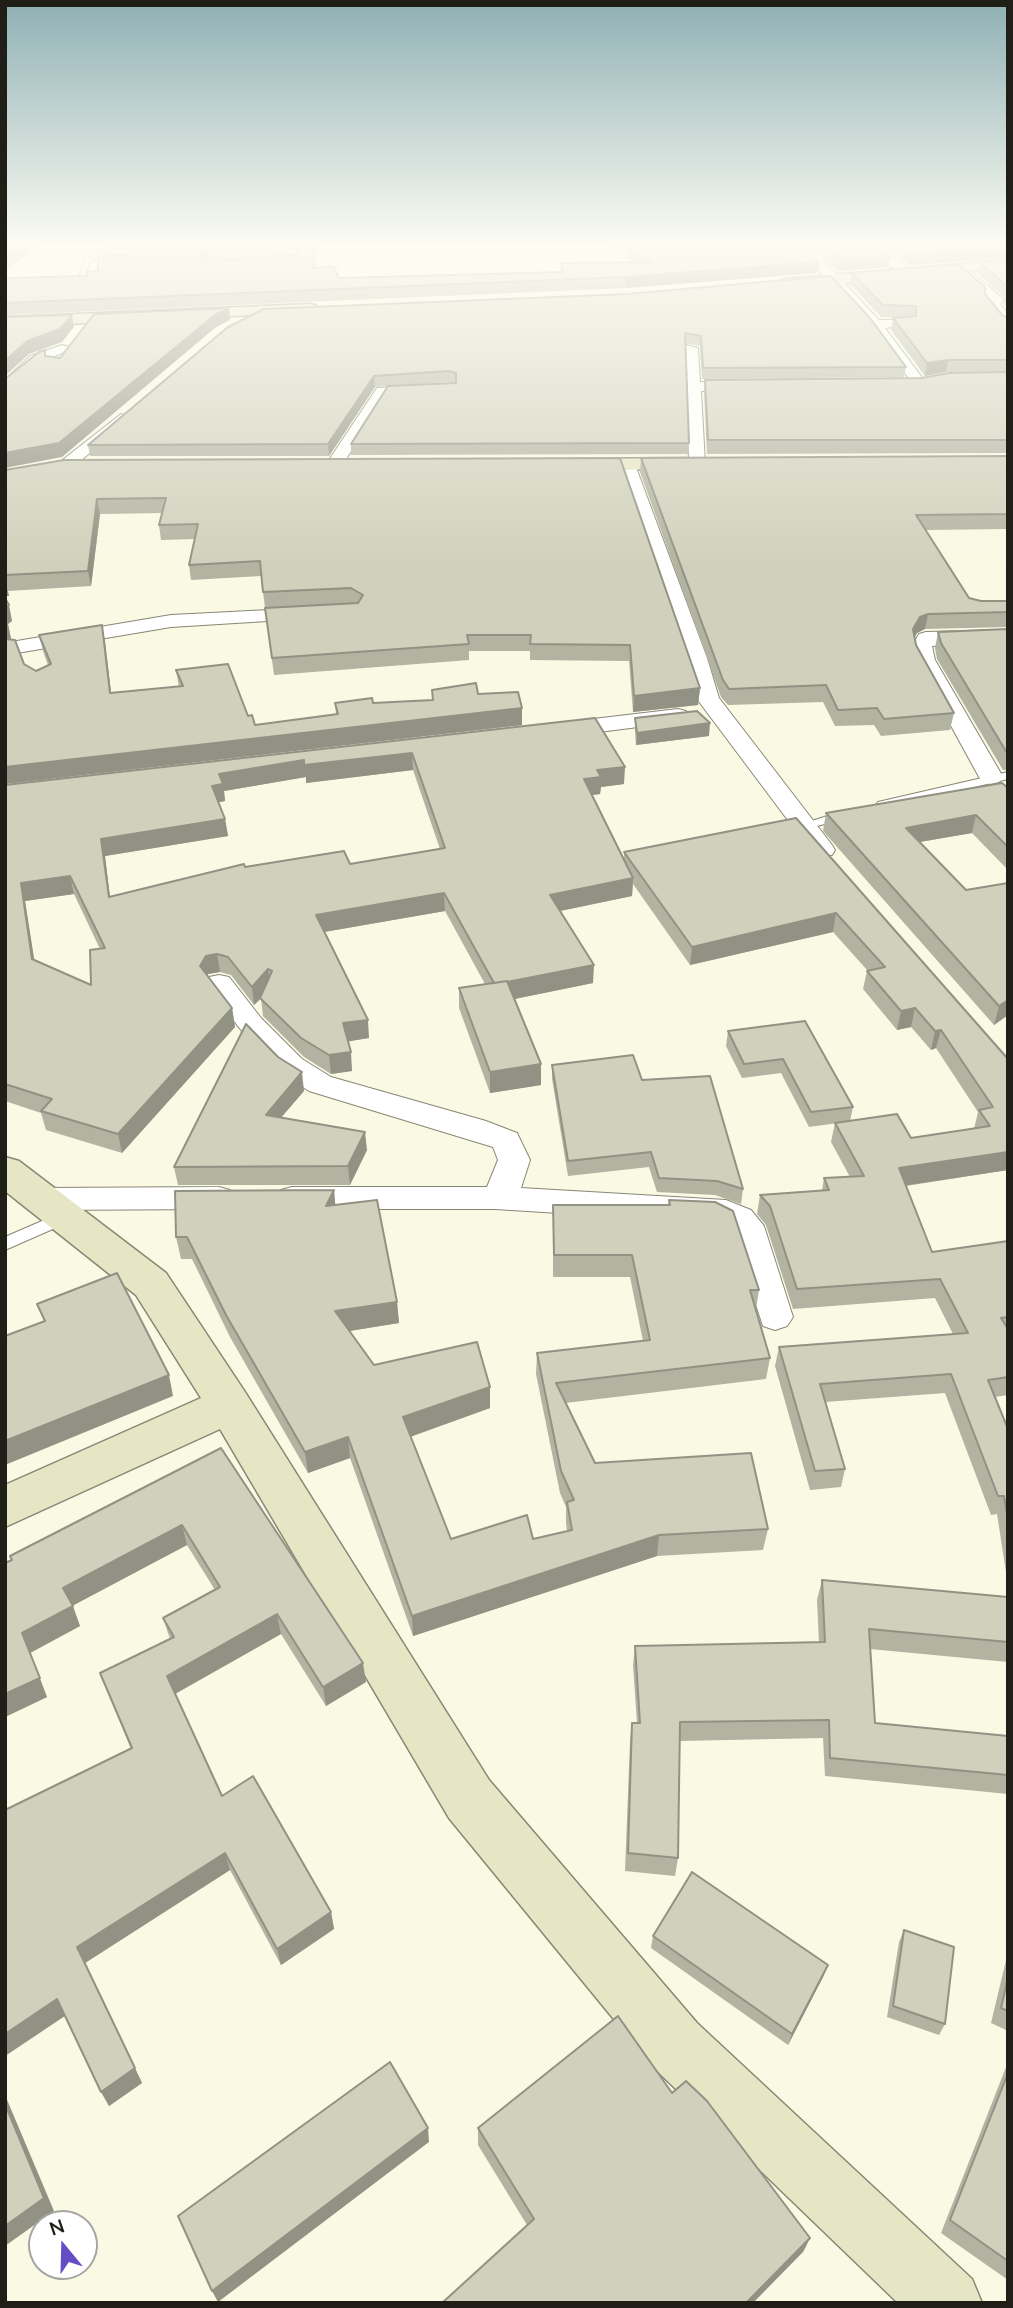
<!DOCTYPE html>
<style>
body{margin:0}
#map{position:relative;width:1013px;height:2308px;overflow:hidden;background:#f9f9e4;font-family:Mulish,sans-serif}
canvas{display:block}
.frame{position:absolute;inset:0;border:7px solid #1f1f17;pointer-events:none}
.north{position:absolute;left:28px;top:2210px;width:70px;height:70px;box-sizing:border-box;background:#fff;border:2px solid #a5a5a2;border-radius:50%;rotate:341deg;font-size:19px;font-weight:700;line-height:28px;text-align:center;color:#1f1f17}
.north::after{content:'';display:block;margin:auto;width:24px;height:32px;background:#654dc5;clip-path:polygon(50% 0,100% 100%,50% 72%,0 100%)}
</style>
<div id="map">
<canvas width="1013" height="2308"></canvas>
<div class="frame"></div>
<div class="north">N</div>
</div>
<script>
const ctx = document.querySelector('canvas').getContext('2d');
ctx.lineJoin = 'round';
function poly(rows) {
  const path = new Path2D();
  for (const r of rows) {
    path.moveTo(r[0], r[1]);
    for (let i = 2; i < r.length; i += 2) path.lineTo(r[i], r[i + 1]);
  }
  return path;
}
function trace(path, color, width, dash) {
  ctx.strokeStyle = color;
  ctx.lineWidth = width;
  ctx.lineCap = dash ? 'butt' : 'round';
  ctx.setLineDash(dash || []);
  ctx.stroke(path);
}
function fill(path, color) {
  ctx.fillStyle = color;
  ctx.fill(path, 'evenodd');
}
const lane = poly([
 [111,245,118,245,90,262,83,279,61,278,79,276,85,260,111,245],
 [1008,772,1008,779,882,809,876,805,878,802,1008,772],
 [843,811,847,812,847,818,802,830,796,826,843,811],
 [65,1211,71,1213,73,1217,71,1221,5,1250,5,1237,65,1211]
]);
const street = poly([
 [281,245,293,245,297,265,253,267,251,264,257,260,286,259,281,245],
 [784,245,798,245,819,256,879,320,901,320,901,326,885,328,927,384,925,387,882,388,882,382,910,380,871,327,811,262,784,245],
 [860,245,874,245,916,273,906,276,860,245],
 [955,265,963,265,1002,298,1003,301,1000,304,1008,314,1008,327,1003,326,985,304,986,298,955,271,955,265],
 [62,345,74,348,40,362,5,392,5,380,30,356,62,345],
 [686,345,698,348,700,382,748,383,755,387,748,391,701,391,705,464,697,469,689,464,686,345],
 [427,385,432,386,432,392,387,395,339,470,327,470,325,466,377,388,427,385],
 [121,414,126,416,126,422,72,468,60,468,60,462,121,414],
 [634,459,642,464,637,470,707,658,719,698,832,845,835,850,832,855,814,855,697,699,687,658,621,470,628,461,634,459],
 [309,608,319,614,316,618,171,627,5,655,5,643,171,615,309,608],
 [1008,630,1008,642,932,646,935,660,1003,777,999,782,991,784,983,782,979,777,915,660,912,646,919,634,926,632,1008,630],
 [678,709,686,711,689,716,686,721,559,737,548,730,559,723,678,709],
 [219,975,229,977,261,1018,302,1059,331,1077,486,1121,517,1133,530,1160,521,1188,726,1200,751,1210,764,1226,793,1317,787,1326,775,1330,763,1326,732,1231,721,1223,495,1209,292,1209,281,1206,276,1198,281,1190,292,1187,487,1187,498,1160,493,1147,309,1091,282,1073,241,1030,205,983,209,977,219,975],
 [219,1187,230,1190,235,1198,230,1206,219,1209,42,1210,31,1207,26,1199,31,1191,42,1188,219,1187]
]);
const secondary = poly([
 [1008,260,1008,268,783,289,775,284,783,279,1008,260],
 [311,304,317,306,317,312,5,327,5,317,311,304],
 [694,458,701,460,704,464,701,468,569,471,559,465,569,459,694,458],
 [5,1157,19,1161,166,1273,245,1392,489,1780,697,2023,972,2279,982,2303,898,2303,653,2067,449,1818,220,1429,5,1527,5,1485,201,1398,136,1295,5,1191,5,1157]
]);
const wall = poly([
 [128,245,281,245,281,246,282,257,208,260,207,262,297,256,295,245,316,245,315,268,334,267,339,278,561,272,561,263,634,262,627,257,628,246,656,245,795,245,819,262,817,273,626,288,5,315,5,278,87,276,87,272,98,271,98,256,129,255],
 [609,245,628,245,620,252],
 [803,245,873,245,888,267,837,271,820,254],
 [878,245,1008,245,909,265],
 [1008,260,1008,310,1004,304,1004,297,977,273,979,262],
 [851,273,985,294,1003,316,1008,317,1008,453,707,454,704,393,705,380,922,378,975,372,946,372,925,376,891,330,893,318,897,318,881,317,850,284],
 [627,294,906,367,904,377,702,379,700,346,685,343,689,443,688,454,351,455,351,444,451,383,449,382,375,387,329,456,90,456,88,445],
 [1008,456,1008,529,926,530,969,598,981,601,1008,601,1008,627,925,629,917,633,914,637,916,645,954,713,950,730,881,736,874,725,835,726,823,702,728,705,721,697,640,472,641,458],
 [620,458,700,688,698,705,633,712,629,661,530,660,530,651,469,651,469,660,274,675,265,608,334,604,265,608,261,576,191,580,189,565,194,539,161,540,159,525,162,513,100,514,91,586,8,591,9,596,5,596,5,470],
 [5,598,12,621,8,624,11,639,10,640,24,664,36,671,48,665,43,651,39,635,102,625,111,693,179,687,176,670,248,716,255,725,336,714,335,703,373,703,432,700,432,690,478,694,522,725,5,784],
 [1008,629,1008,770,1003,770,937,659,935,648,938,632],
 [595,718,624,784,601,787,600,794,592,795,624,858,624,852,796,818,1008,1059,1008,1170,906,1186,932,1252,1008,1241,1008,1395,995,1397,1008,1429,1008,1585,997,1514,991,1515,945,1393,825,1402,845,1469,841,1487,810,1490,775,1366,779,1347,953,1334,935,1298,793,1309,766,1225,757,1214,760,1195,822,1191,824,1178,850,1177,831,1142,835,1123,838,1123,809,1127,781,1073,742,1078,726,1046,728,1031,805,1021,853,1107,850,1121,911,1138,974,1129,978,1112,936,1048,931,1050,911,1027,897,1030,863,989,867,971,868,971,833,932,690,965,633,884,632,896,560,911,593,983,514,999,541,1064,541,1085,490,1093,459,1008,459,988,485,984,445,911,324,932,369,1038,348,1041,352,1071,331,1074,304,1057,263,1016,261,999,254,1005,231,975,220,972,208,974,208,976,232,1008,235,1027,122,1153,46,1130,41,1113,5,1101,5,785],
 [413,770,440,849,350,864,245,867,110,897,105,856,228,836,225,819,219,802,225,801,224,791,306,777,306,783],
 [74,894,100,949,91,985,34,960,25,901],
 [635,718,709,736,636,745,635,731],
 [1008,788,1008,870,972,833,920,842,966,890,1008,883,1008,1015,994,1025,823,831,826,813],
 [552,1065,642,1080,743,1189,741,1204,715,1195,657,1192,649,1167,568,1176,552,1079],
 [304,1091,281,1117,367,1150,350,1185,178,1185,174,1167],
 [334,1190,335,1205,397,1302,399,1323,349,1331,374,1365,490,1387,490,1408,410,1437,451,1539,533,1539,567,1531,566,1523,566,1507,560,1493,536,1374,537,1353,643,1341,630,1277,553,1277,553,1205,668,1205,669,1200,759,1290,756,1309,770,1358,766,1379,565,1403,595,1463,768,1529,763,1550,657,1556,413,1636,350,1458,308,1473,230,1337,192,1259,181,1259,176,1237],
 [221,1448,366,1682,326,1706,281,1634,175,1694,222,1796,331,1912,334,1929,281,1965,230,1870,85,1963,142,2083,109,2106,65,2016,5,2056,131,1749,100,1673,170,1639,163,1618,215,1590,187,1545,72,1606,80,1626,30,1653,47,1697,5,1717,5,1563],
 [822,1580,1008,1597,1008,1662,870,1649,875,1723,1008,1736,1008,1794,825,1776,823,1738,680,1741,678,1858,675,1876,625,1871,630,1741,632,1723,637,1723,633,1665,635,1646,819,1643,817,1600],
 [904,1930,945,2024,939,2035,887,2017,899,1942],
 [653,1936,828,1965,823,1977,788,2045,651,1948],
 [1008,1952,1008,2031,991,2023],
 [1008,2062,1008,2280,941,2233],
 [672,2093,810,2238,803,2252,527,2225,478,2145,478,2128]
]);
const shadedWall = poly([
 [22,245,39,245,5,270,5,257],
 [315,245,316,245,314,279,313,268],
 [620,245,628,245,620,252],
 [1008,247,1008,258,909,265,911,254],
 [207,249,208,260,200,268,198,257],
 [890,256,888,267,837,271,839,260],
 [819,262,817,273,626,288,626,277],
 [229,308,230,320,216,327,62,457,5,468,5,453,215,315],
 [72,315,74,327,62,342,29,354,5,376,5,361,27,341],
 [948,360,946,372,925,376,927,363],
 [374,376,375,387,329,456,328,444],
 [97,499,100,514,91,586,88,571],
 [5,580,9,596,5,596],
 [9,605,12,621,8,624,11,639,5,641,5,608],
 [928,614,925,629,917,633,910,645,913,629,920,617],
 [102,625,105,641,113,709,110,693],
 [700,688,698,705,633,712,634,696],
 [522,708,522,725,5,784,5,767],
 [710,723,709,736,636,745,637,733],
 [412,753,413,770,306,783,306,777,224,791,225,801,215,803,212,786,219,774,304,760],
 [625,767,624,784,601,787,600,794,584,796,584,779,597,770],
 [976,815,972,833,902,845,906,828],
 [225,819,228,836,105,856,112,915,109,897,101,839],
 [70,876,74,894,25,901,37,977,32,959,21,883],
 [633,878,632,896,550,913,550,895],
 [444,893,445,911,318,933,316,915],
 [836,913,833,932,690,965,692,947],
 [217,954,220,972,208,974,203,985,200,966,206,956],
 [594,965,593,983,495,1003,495,985],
 [268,969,271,987,254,1005,252,987],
 [1008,1000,1008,1015,994,1025,999,1006],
 [232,1008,235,1027,122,1153,118,1134],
 [915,1008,911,1027,897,1030,901,1011],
 [368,1020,369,1038,345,1042,343,1023],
 [941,1030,936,1048,931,1050,935,1031],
 [351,1052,352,1071,331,1074,329,1055],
 [541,1064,541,1085,490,1093,490,1072],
 [302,1072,304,1091,268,1133,266,1115],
 [365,1132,367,1150,350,1185,348,1166],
 [1008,1152,1008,1170,895,1187,899,1168],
 [334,1190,336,1212,326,1206],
 [397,1302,399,1323,337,1333,335,1311],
 [169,1375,173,1396,5,1465,5,1441],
 [490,1387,490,1408,404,1439,403,1417],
 [348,1437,350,1458,308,1473,305,1452],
 [182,1525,187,1545,70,1607,63,1588],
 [659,1535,657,1556,413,1636,412,1616],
 [73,1606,80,1626,30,1653,47,1697,5,1717,5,1694,22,1633],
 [277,1614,281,1634,173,1695,167,1676],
 [363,1663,366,1682,326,1706,323,1687],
 [225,1853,230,1870,85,1963,142,2083,109,2106,101,2092,77,1947],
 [331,1912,334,1929,281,1965,277,1949],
 [828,1965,823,1977,788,2045,792,2034],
 [57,1999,66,2015,5,2056,5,2034],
 [5,2095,54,2211,5,2246],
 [428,2128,429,2142,218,2302,212,2291],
 [810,2238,803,2252,753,2303,746,2303]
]);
const building = poly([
 [5,245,22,245,5,257,5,245],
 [128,245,281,245,281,246,207,249,198,257,207,262,298,255,296,245,315,245,313,268,334,267,339,278,563,272,561,263,650,262,628,246,657,245,795,245,819,262,626,277,5,303,5,278,87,276,87,272,98,271,98,256,129,255,128,245],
 [823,245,873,245,890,256,839,260,823,245],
 [896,245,1008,245,1008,247,911,254,896,245],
 [1008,260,1008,295,1006,292,1007,286,979,262,1008,260],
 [958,264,985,287,985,294,1003,316,1008,317,1008,360,948,360,927,363,893,318,916,316,916,306,883,305,851,273,958,264],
 [831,276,870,318,906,367,703,368,701,336,685,333,689,443,351,444,388,386,456,383,456,373,449,371,374,376,328,444,88,445,228,327,264,309,627,294,831,276],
 [229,308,215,315,59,443,5,453,5,379,39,352,45,350,45,356,60,358,94,314,229,308],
 [72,315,60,329,27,341,5,361,5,317,72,315],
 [1008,372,1008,440,708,440,705,380,922,378,949,373,1008,372],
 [1008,456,1008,514,916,515,969,598,981,601,1008,601,1008,612,928,614,920,617,913,629,916,645,954,713,884,719,877,708,838,710,826,685,729,689,723,680,641,458,1008,456],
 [620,458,700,688,634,696,630,645,530,644,531,635,467,635,469,644,272,658,265,608,358,603,363,595,351,588,263,592,260,561,189,565,198,524,159,525,166,498,97,499,88,571,5,575,5,470,64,460,620,458],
 [5,598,9,605,5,608,5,598],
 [102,625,110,693,183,686,176,670,228,664,248,716,252,715,255,725,338,714,335,703,372,698,373,703,433,700,432,690,476,683,478,694,518,692,522,708,5,767,5,639,15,640,24,664,36,671,51,664,39,635,102,625],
 [1008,629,1008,753,1007,753,941,643,938,632,1008,629],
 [697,711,710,723,637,733,635,718,697,711],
 [595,718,625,767,597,770,601,777,584,779,633,878,550,895,594,965,507,982,507,981,494,983,444,893,316,915,368,1020,343,1023,351,1052,329,1055,301,1038,260,998,272,971,268,969,252,987,228,957,217,954,206,956,200,966,232,1008,118,1134,41,1111,52,1099,5,1084,5,785,595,718],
 [412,753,445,848,350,864,344,851,245,867,244,864,109,897,101,839,225,819,212,786,223,784,219,774,304,760,304,765,412,753],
 [70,876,105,948,90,950,91,985,32,959,21,883,70,876],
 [1002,783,1008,788,1008,847,976,815,906,828,966,890,1008,883,1008,1000,999,1006,826,813,1002,783],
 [796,818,1008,1059,1008,1152,899,1168,932,1252,1008,1241,1008,1317,1001,1318,1008,1329,1008,1377,988,1380,1008,1429,1008,1520,1004,1496,998,1496,951,1374,820,1384,845,1469,815,1471,779,1347,968,1333,940,1279,797,1289,770,1206,760,1195,829,1190,824,1178,864,1176,835,1123,897,1114,911,1138,990,1126,979,1110,993,1107,941,1030,935,1031,915,1008,901,1011,867,971,885,967,836,913,692,947,624,852,796,818],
 [507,981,541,1064,490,1072,459,988,507,981],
 [805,1021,853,1107,811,1112,783,1059,744,1064,728,1031,805,1021],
 [246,1024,278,1057,302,1072,266,1115,365,1132,348,1166,174,1167,246,1024],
 [633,1055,642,1080,710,1076,743,1189,717,1181,659,1178,651,1152,568,1161,552,1065,633,1055],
 [334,1190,326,1206,377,1200,397,1302,335,1311,374,1365,477,1342,490,1387,403,1417,451,1539,527,1515,533,1539,572,1530,567,1502,574,1500,561,1471,537,1353,650,1340,632,1255,554,1255,553,1205,670,1205,669,1200,715,1202,733,1211,759,1290,750,1290,770,1358,556,1383,595,1463,751,1453,768,1529,659,1535,412,1616,348,1437,305,1452,226,1315,187,1237,176,1237,175,1191,334,1190],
 [117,1273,169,1375,5,1441,5,1336,45,1321,37,1304,117,1273],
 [221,1448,363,1663,323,1687,277,1614,167,1676,222,1796,253,1776,331,1912,277,1949,225,1853,77,1947,135,2068,101,2092,57,1999,5,2034,5,1810,132,1748,100,1673,174,1637,163,1618,220,1587,182,1525,63,1588,73,1606,22,1633,40,1678,5,1694,5,1563,12,1560,10,1556,221,1448],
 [822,1580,1008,1597,1008,1642,869,1629,875,1723,1008,1736,1008,1775,830,1758,829,1720,680,1722,678,1858,628,1853,632,1723,640,1723,635,1646,825,1642,822,1580],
 [692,1872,828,1965,792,2034,653,1936,692,1872],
 [904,1930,954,1947,945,2024,893,2006,904,1930],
 [1008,1977,1008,2011,1001,2008,1008,1977],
 [618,2016,672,2093,686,2081,707,2101,810,2238,746,2303,442,2303,534,2219,478,2128,618,2016],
 [390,2062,428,2128,212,2291,178,2216,390,2062],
 [1008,2073,1008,2261,950,2220,1008,2073],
 [5,2104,44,2198,5,2226,5,2104]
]);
trace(lane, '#878775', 2);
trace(street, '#878775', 2);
trace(secondary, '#878775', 3);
fill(lane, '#fff');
fill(street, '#fff');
fill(secondary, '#e6e5c4');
fill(wall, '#b3b3a2');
fill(shadedWall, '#929284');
fill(building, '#d0d0bc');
trace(building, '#929284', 2);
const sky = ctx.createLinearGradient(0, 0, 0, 568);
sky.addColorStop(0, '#8fb0b4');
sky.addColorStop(0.43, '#fcfcf3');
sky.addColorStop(1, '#fcfcf300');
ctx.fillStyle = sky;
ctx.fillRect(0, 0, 1013, 568);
</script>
